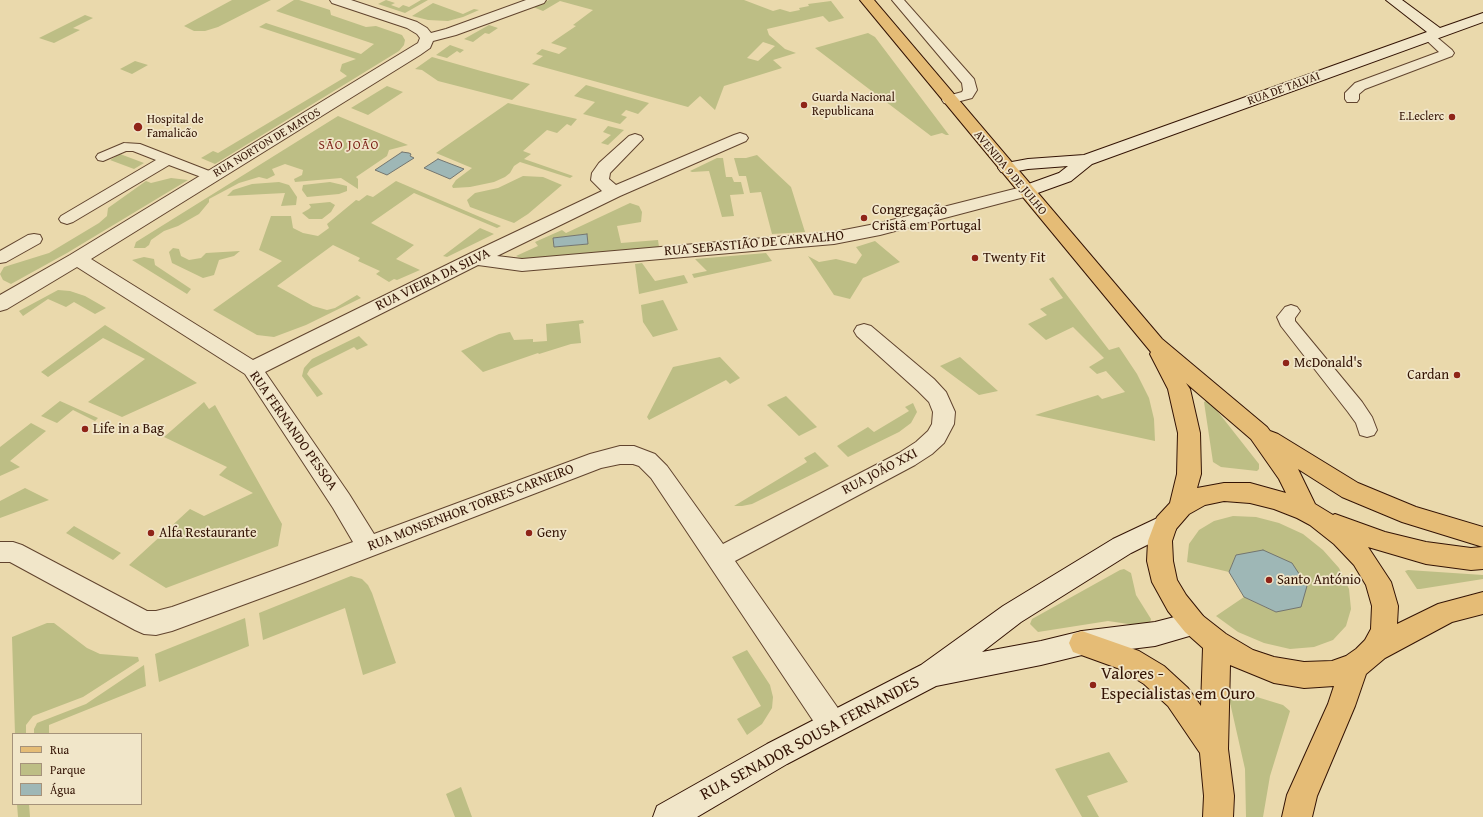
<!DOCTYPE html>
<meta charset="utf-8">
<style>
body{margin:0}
#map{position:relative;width:1483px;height:817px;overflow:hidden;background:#ead9ac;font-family:"Gentium Book Plus",serif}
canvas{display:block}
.legend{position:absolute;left:12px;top:733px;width:130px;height:72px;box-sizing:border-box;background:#f1e6c9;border:1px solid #a5927a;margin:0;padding:5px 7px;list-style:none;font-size:12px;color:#331304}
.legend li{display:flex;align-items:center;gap:8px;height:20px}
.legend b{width:20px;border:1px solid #a5927a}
</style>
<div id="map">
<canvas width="1483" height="817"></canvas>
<ul class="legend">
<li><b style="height:5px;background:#e5bc76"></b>Rua</li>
<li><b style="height:11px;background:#bdbe85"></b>Parque</li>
<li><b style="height:11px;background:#9eb7b6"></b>Água</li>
</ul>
</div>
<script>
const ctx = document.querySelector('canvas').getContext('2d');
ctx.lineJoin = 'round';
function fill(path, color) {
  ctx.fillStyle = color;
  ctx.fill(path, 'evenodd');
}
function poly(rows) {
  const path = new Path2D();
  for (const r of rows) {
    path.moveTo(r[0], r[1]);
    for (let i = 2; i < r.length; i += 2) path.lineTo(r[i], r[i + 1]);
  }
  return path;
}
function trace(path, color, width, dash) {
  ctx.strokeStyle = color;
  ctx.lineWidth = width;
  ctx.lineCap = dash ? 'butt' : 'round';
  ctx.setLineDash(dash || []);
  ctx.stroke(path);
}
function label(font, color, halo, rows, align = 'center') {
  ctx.font = font + ' "Gentium Book Plus",serif';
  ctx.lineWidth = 3.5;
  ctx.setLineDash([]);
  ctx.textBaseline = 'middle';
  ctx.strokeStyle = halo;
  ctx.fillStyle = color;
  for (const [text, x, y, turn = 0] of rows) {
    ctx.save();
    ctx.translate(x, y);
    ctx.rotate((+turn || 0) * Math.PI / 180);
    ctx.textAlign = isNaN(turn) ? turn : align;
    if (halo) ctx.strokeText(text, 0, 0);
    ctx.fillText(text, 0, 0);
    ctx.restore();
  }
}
const green = poly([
 [232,0,271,0,218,27,205,31,194,31,184,26],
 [294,0,299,0,330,10,331,15,366,27,376,26,402,35,405,40,404,45,399,51,215,164,201,158,213,151,218,153,347,76,340,71,342,64,356,59,259,27,266,23,361,54,374,44,276,11],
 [386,0,395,3,391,5,399,8,403,5,409,7,421,0,428,0,405,13,378,4],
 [549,0,744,0,773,11,780,9,790,12,800,10,799,8,809,6,808,4,831,1,844,18,829,22,823,16,767,29,769,35,785,49,796,53,773,60,782,68,724,86,715,110,700,96,688,107,532,64,543,56,536,54,542,49,559,54,567,48,551,43,576,26,573,25,593,10,560,1,543,11,533,7],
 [763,42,775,46,758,61,747,58],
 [433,3,463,14,474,9,479,10,463,17,448,21,428,20,412,16],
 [85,15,93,18,73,28,80,30,54,43,39,38],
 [489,25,498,28,489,34,485,33,473,42,464,39],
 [868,33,875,37,949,135,946,135,942,133,931,136,815,48],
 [450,45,464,50,460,53,457,51,447,58,436,55],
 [432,57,481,71,530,84,512,100,438,81,422,70,415,69],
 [135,61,148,65,132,74,120,69],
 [586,85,649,103,638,114,626,110,621,115,627,117,620,124,583,114,595,102,574,96],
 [387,86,403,92,368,115,351,108],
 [508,103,577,119,571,126,567,124,557,133,547,130,523,151,531,154,524,159,573,176,570,178,520,162,514,166,510,173,505,177,494,182,470,187,453,188,452,186,456,180,472,168,436,153],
 [338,116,408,145,389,150,387,156,356,177,358,179,358,189,341,178,295,182,294,179,302,175,303,170,285,164,272,169,275,175,267,179,259,177,239,183,209,199,209,202,199,214,178,226,164,231,151,240,149,245,145,248,134,248,136,242],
 [608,126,624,130,608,145,601,143,611,135,603,132],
 [120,154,144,163,134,169,110,160],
 [757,155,791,187,805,232,772,234,761,192,750,193,746,176,739,176,734,158,746,158],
 [717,158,723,158,726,177,732,177,734,182,741,182,744,194,730,195,734,216,722,217,709,171,692,172,690,171],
 [523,176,543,177,562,185,528,214,514,223,470,207,467,200,475,193,498,188],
 [171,178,188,180,67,253,11,284,3,280,0,274,4,267,49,253,99,223,107,216,108,208,146,181,151,183],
 [396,181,501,226,497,228,414,193,371,223,414,245,396,259,420,270,397,280,394,279,389,282,376,274,380,271,358,261,360,258,333,245,277,286,313,306,327,310,335,308,357,295,361,298,306,325,274,337,257,335,213,310,282,261,259,250,271,216,291,216,293,228,303,233,318,236,329,228,327,224,356,200,359,201,367,195,373,197],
 [279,182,289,185,297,197,296,205,281,206,285,193,227,196,233,190,252,184],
 [330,182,347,186,347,191,339,194,307,197,302,190,303,185],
 [330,202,335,205,331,212,322,219,309,219,302,213,309,209,311,207,309,204],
 [630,203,639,206,642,212,641,222,617,226,621,243,658,240,659,247,525,260,516,256,538,246,535,242,562,230,566,233],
 [587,234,588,244,554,247,553,238],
 [480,228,494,234,447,257,443,256],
 [875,241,900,262,863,278,850,299,834,295,808,256,819,262,836,259,856,264,862,255,856,247],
 [173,248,179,249,181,256,189,260,201,258,206,253,240,251,234,256,219,260,214,275,203,278,172,263,169,252],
 [766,253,772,261,694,278,692,274,707,271,695,259],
 [144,257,154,259,155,265,191,289,187,294,132,260],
 [642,263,655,281,684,275,688,283,639,294,635,264],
 [1053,277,1109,350,1119,347,1137,374,1149,398,1154,419,1155,441,1035,415,1098,395,1102,399,1125,392,1106,371,1097,374,1089,367,1104,358,1073,327,1046,340,1028,324,1047,315,1040,309,1063,298,1049,279],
 [58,290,70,291,85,296,106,308,95,314,74,302,66,307,48,299,23,316,19,311],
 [663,300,678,330,653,337,643,322,641,305],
 [583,320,584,323,579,324,581,343,571,344,539,354,538,353,483,372,461,351,499,334,510,332,514,340,533,339,533,342,547,341,546,324],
 [105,325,194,381,197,383,122,417,88,402,145,359,103,338,48,377,41,372],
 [359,336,368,345,357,350,354,347,310,369,307,374,323,394,317,397,302,376,304,368,312,359],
 [720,357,740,378,730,384,726,380,649,420,647,417,673,367],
 [960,357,978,373,998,391,979,395,940,366],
 [786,396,817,427,799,436,767,405],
 [60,401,98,418,95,421,73,410,57,423,41,416],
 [1206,401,1211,403,1259,464,1259,469,1257,471,1221,467,1213,462,1204,402],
 [204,402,209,409,215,405,282,524,278,546,166,588,129,565,190,509,204,516,253,493,219,475,227,467,164,437],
 [913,403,917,412,911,423,899,432,848,457,837,446,868,427,874,432,909,411,905,407],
 [31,423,46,431,10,461,20,467,0,476,0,447],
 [815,452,829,466,752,504,742,506,734,506,807,462,804,458],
 [25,488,49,500,0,518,0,501],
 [1233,516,1256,517,1279,523,1303,534,1323,550,1339,568,1349,589,1351,609,1346,626,1333,640,1314,647,1290,649,1264,643,1238,632,1216,616,1244,597,1276,612,1236,555,1229,572,1187,562,1189,544,1199,530,1214,521],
 [74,526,121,553,113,560,66,533],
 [1124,569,1131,573,1136,595,1151,619,1149,627,1108,621,1038,632,1030,624,1032,619,1120,570],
 [1408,570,1483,575,1483,579,1420,589,1417,589,1405,571],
 [351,576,362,579,368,585,372,593,396,663,363,675,345,608,263,640,259,613],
 [245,618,249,646,159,682,155,654],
 [47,623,54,623,87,648,100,654,138,657,139,661,83,697,33,716,26,725,26,734,15,734,12,637],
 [747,650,770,685,773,697,772,708,762,724,747,735,737,719,761,706,732,657],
 [144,665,146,686,49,725,49,734,34,734,34,729,37,723,86,704],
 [1234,690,1283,705,1290,711,1270,776,1263,817,1246,817,1245,769,1229,698,1230,691],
 [1109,752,1128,782,1087,796,1099,817,1082,817,1055,769],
 [461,787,472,817,455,817,446,794],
 [17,804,29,804,30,817,18,817]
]);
const water = poly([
 [402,152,409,153,411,154,410,156,414,158,387,175,375,170,402,152],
 [438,159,464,169,450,179,424,168,438,159],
 [587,234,588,244,554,247,553,238,587,234],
 [1263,550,1292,563,1307,586,1301,607,1276,612,1244,597,1229,572,1236,555,1263,550]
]);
const lane = poly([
 [892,0,904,0,974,79,977,90,972,98,949,104,944,103,942,100,944,97,962,92,963,90,962,83,892,0],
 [1429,33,1433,34,1452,50,1454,53,1452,56,1365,89,1359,94,1359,99,1357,102,1347,102,1345,99,1345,93,1355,83,1439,52,1423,37,1425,34,1429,33],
 [124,143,140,144,217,174,219,177,217,180,212,181,169,165,73,222,67,224,61,222,59,219,61,216,156,160,133,151,126,151,103,161,98,160,96,157,98,154,124,143],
 [34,234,40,235,42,239,40,243,6,262,0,263,0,251,28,235,34,234],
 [1291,305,1297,307,1300,311,1295,318,1295,321,1362,402,1372,417,1377,430,1374,435,1367,437,1360,435,1356,423,1348,412,1281,326,1277,317,1285,307,1291,305]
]);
const street = poly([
 [330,0,351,0,417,22,427,28,431,33,446,29,526,0,546,0,544,3,456,35,433,41,430,48,420,55,91,259,253,360,471,253,602,191,591,180,592,173,599,163,629,136,635,134,641,136,643,139,610,173,609,179,616,185,734,135,740,133,746,135,748,138,746,141,620,196,497,256,522,259,834,232,880,223,1026,186,1032,187,1035,191,1032,195,880,235,834,244,522,271,478,265,265,372,349,494,374,534,590,454,620,446,634,446,655,454,667,466,723,544,899,453,916,442,928,431,932,424,933,412,929,402,918,391,857,336,854,331,857,326,864,324,871,326,934,379,946,392,955,412,954,424,944,443,932,454,915,465,735,561,842,714,846,724,842,734,832,738,822,734,651,478,639,466,633,464,620,464,601,468,305,582,172,631,156,635,144,634,135,630,10,562,0,562,0,542,13,542,22,545,147,611,156,611,172,607,353,542,333,508,245,374,77,267,7,309,0,311,0,295,70,255,418,43,420,38,417,34,407,28,332,3,330,0]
]);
const secondary = poly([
 [1386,0,1402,0,1440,28,1483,13,1483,22,1092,164,1071,181,1032,195,1026,196,1020,195,1017,191,1020,187,1059,173,1068,166,1028,169,1007,173,1001,172,998,168,1001,164,1028,159,1084,155,1427,32,1386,0],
 [1166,514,1175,517,1178,524,1175,531,1131,553,1021,622,982,652,1041,641,1082,631,1155,622,1194,612,1203,616,1207,624,1203,632,1155,646,1082,655,1041,665,936,686,787,764,697,817,653,817,657,806,767,744,921,665,1003,606,1113,539,1166,514]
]);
const primary = poly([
 [860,0,874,0,1162,339,1267,427,1270,431,1278,434,1358,483,1416,507,1483,527,1483,547,1402,522,1342,497,1298,469,1315,504,1333,515,1335,514,1385,532,1426,542,1471,548,1483,547,1483,569,1471,570,1426,564,1368,547,1391,582,1398,606,1397,624,1438,604,1483,592,1483,614,1452,622,1385,658,1366,674,1355,706,1317,796,1312,817,1282,817,1287,795,1328,704,1334,686,1304,688,1274,683,1230,665,1228,749,1234,796,1233,817,1203,817,1204,796,1200,753,1168,706,1144,684,1120,669,1073,652,1069,643,1073,634,1082,631,1139,651,1164,666,1188,688,1201,706,1203,648,1185,632,1168,611,1152,582,1147,561,1148,541,1157,517,1170,503,1177,474,1178,433,1168,389,1150,354,1151,352,860,0],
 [1186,383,1251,439,1279,479,1286,493,1250,483,1224,483,1197,488,1201,474,1200,433,1190,389,1186,383],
 [1224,501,1250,503,1274,509,1297,518,1310,525,1334,544,1354,565,1366,585,1372,606,1371,629,1365,640,1356,649,1346,656,1332,661,1304,662,1274,657,1253,650,1226,634,1203,616,1186,595,1177,580,1173,561,1172,541,1176,529,1189,514,1205,505,1224,501]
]);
const markers = [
 [804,105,4,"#8f2418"],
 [1452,117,4,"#8f2418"],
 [138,127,5,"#8f2418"],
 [864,218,4,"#8f2418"],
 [975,258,4,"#8f2418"],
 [1286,363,4,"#8f2418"],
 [1457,375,4,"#8f2418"],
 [85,429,4,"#8f2418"],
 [151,533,4,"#8f2418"],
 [529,533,4,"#8f2418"],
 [1269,580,4,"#8f2418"],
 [1093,685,4,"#8f2418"]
];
const farStreetnames = [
 ["RUA DE TALVAI",1284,89,-20],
 ["RUA NORTON DE MATOS",267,143,-31],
 ["AVENIDA 9 DE JULHO",1010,173,50]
];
const farPoinames = [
 ["Guarda Nacional",812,98],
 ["Republicana",812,112],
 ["E.Leclerc",1444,117,"right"],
 ["Hospital de",147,120],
 ["Famalicão",147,134]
];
const farNeighbourhoodnames = [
 ["SÃO JOÃO",349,146]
];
const poiNames = [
 ["Congregação",872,210],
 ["Cristã em Portugal",872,226],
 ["Twenty Fit",983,258],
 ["McDonald's",1294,363],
 ["Cardan",1449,375,"right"],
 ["Life in a Bag",93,429],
 ["Alfa Restaurante",159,533],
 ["Geny",537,533],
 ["Santo António",1277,580]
];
const streetNames = [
 ["RUA SEBASTIÃO DE CARVALHO",754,244,-5],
 ["RUA VIEIRA DA SILVA",433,280,-26],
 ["RUA FERNANDO PESSOA",293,431,55],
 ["RUA JOÃO XXI",880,472,-28],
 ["RUA MONSENHOR TORRES CARNEIRO",471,508,-21]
];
const nearPoinames = [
 ["Valores -",1101,675],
 ["Especialistas em Ouro",1101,695]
];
const nearStreetnames = [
 ["RUA SENADOR SOUSA FERNANDES",810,739,-28]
];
fill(green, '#bdbe85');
fill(water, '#9eb7b6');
trace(water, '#73756f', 1);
trace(lane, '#61442e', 2);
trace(street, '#61442e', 2);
trace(secondary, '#331304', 2);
trace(primary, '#331304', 2);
fill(lane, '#f1e6c9');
fill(street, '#f1e6c9');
fill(secondary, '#f1e6c9');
fill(primary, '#e5bc76');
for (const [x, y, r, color] of markers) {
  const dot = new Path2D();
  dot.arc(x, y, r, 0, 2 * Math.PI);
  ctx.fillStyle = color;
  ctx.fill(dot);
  trace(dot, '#f1e6c9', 1.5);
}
label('12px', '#331304', '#f1e6c9', farStreetnames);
label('12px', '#331304', '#f1e6c9', farPoinames, 'left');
ctx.letterSpacing = '1px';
label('13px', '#7a1f14', '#f1e6c9', farNeighbourhoodnames);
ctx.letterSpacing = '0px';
label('14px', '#331304', '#f1e6c9', poiNames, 'left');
label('14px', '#331304', '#f1e6c9', streetNames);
label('17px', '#331304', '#f1e6c9', nearPoinames, 'left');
label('17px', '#331304', '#f1e6c9', nearStreetnames);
</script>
